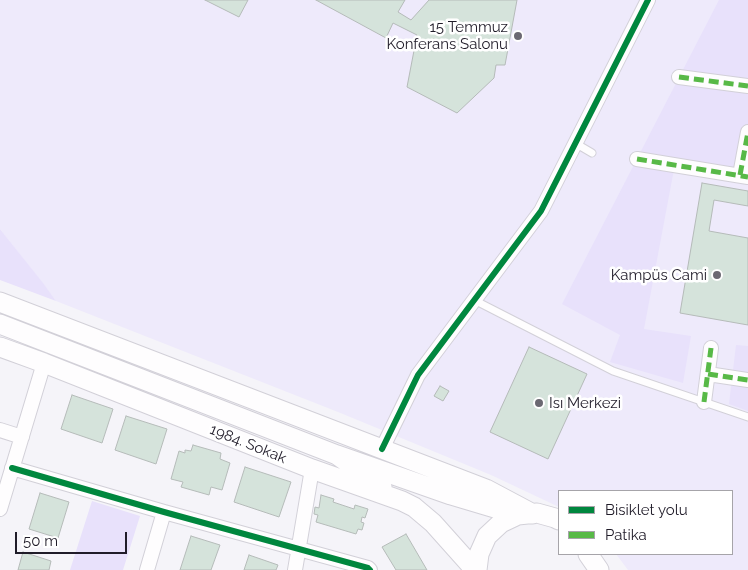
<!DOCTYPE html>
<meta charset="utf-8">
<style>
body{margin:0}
#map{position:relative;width:748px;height:570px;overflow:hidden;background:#f5f4f9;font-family:Raleway,sans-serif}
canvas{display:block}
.legend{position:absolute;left:558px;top:490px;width:175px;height:65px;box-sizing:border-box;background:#fff;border:1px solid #a6a4a9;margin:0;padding:6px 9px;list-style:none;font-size:15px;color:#201c29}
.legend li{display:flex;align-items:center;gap:10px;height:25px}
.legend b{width:25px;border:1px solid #a6a4a9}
.scale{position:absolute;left:15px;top:532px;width:112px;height:22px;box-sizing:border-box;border:2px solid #201c29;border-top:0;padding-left:6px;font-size:15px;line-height:18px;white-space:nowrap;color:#201c29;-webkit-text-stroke:4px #fff;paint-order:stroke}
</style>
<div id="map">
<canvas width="748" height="570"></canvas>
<ul class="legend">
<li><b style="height:6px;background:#00873e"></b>Bisiklet yolu</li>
<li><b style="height:6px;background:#58b947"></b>Patika</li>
</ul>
<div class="scale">50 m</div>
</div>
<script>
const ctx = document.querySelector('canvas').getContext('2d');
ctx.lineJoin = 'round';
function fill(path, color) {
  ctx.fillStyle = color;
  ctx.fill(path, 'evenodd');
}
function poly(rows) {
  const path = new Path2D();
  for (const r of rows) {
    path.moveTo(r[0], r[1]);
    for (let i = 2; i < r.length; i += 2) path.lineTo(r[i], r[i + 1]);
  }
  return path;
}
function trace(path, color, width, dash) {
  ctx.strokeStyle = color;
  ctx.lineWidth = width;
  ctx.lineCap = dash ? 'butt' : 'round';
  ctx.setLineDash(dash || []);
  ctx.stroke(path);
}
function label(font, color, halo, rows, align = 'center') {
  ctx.font = font + ' Raleway,sans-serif';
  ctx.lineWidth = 5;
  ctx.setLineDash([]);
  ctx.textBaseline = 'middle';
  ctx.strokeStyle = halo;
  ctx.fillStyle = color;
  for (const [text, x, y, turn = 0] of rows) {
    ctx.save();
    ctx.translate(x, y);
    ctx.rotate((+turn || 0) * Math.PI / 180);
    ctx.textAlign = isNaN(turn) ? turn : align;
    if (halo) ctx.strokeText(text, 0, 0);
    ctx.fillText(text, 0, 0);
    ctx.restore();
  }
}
const built = poly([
 [0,0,748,0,748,570,628,570,616,554,732,554,732,491,559,491,559,507,491,475,338,412,56,301,0,229]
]);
const green = poly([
 [719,0,748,0,748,175,675,164,644,329,691,336,683,383,610,362,620,335,562,304],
 [0,229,43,283,56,301,0,280],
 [736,345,748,346,748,411,729,404],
 [92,501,140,516,123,570,70,570]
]);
const building = poly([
 [205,0,248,0,239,17,205,0],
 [316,0,405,0,398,12,411,20,429,0,517,0,505,65,496,65,494,78,457,113,407,87,417,35,393,23,386,38,316,0],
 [702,183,748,191,748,206,714,200,709,231,748,238,748,325,680,313,702,183],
 [529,347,587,374,548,459,490,432,529,347],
 [440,386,449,391,443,401,434,396,440,386],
 [72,395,113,409,102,443,61,429,72,395],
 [126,416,167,429,156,464,115,450,126,416],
 [193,445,221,453,220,459,230,463,222,490,211,487,209,495,181,487,183,482,171,479,179,451,185,453,185,450,191,451,193,445],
 [245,467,291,482,279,517,234,502,245,467],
 [40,493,69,502,58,538,29,529,40,493],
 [321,495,334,499,333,502,354,509,355,505,368,509,365,518,362,517,361,522,364,523,362,530,358,529,356,534,316,522,318,515,314,514,315,507,319,508,321,495],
 [406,534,427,570,396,570,382,547,406,534],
 [191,536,220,545,211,570,180,570,191,536],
 [23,552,51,561,49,570,18,570,23,552],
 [249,555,278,565,276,570,244,570,249,555]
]);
const lane = poly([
 [575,143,592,153],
 [474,300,613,371,748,417]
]);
const street = poly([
 [679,77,748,86],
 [637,159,748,177],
 [740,175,748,132],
 [708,374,748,380],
 [704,402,711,348],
 [0,430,22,437],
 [382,449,418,375,541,211,648,0],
 [12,468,164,512,368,568,370,570],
 [0,509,44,363],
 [147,570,164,512],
 [295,570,312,469]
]);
const secondary = poly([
 [0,302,486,489,533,514],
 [0,324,337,455],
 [0,347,44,363,312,469,402,501,414,507,433,523,475,570],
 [382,487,337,455,451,495,518,515],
 [588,554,599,570],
 [477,570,479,554,487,536,501,523,518,515,537,513,555,518,559,520]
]);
const quiet = poly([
 [679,77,748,86],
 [637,159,748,177],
 [740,175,748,132],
 [708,374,748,380],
 [704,402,711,348]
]);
const cycleway = poly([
 [382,449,418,375,541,211,648,0],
 [12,468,164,512,368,568,370,570]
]);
const markers = [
 [518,36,5,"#6b6872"],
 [717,275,5,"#6b6872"],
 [539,403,5,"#6b6872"]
];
const poiNames = [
 ["15 Temmuz",508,27],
 ["Konferans Salonu",508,44],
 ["Kampüs Cami",707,275],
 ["Isı Merkezi",549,403,"left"]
];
const streetNames = [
 ["1984. Sokak",248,444,22]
];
fill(built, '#eeeafb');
fill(green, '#e8e1fb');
fill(building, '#d5e3db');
trace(building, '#b5bbb9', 1);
trace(lane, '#d2d0d8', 9);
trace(street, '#d2d0d8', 16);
trace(secondary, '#d2d0d8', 21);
trace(lane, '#fefdfe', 7);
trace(street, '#fefdfe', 14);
trace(secondary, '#fefdfe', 19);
trace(quiet, '#58b947', 5, [10, 5]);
trace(cycleway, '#00873e', 6);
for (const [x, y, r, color] of markers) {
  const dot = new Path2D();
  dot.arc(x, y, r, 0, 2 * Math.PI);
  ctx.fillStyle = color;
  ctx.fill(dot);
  trace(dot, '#fff', 2);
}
label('15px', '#201c29', '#fff', poiNames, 'right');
label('15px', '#201c29', '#fff', streetNames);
</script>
